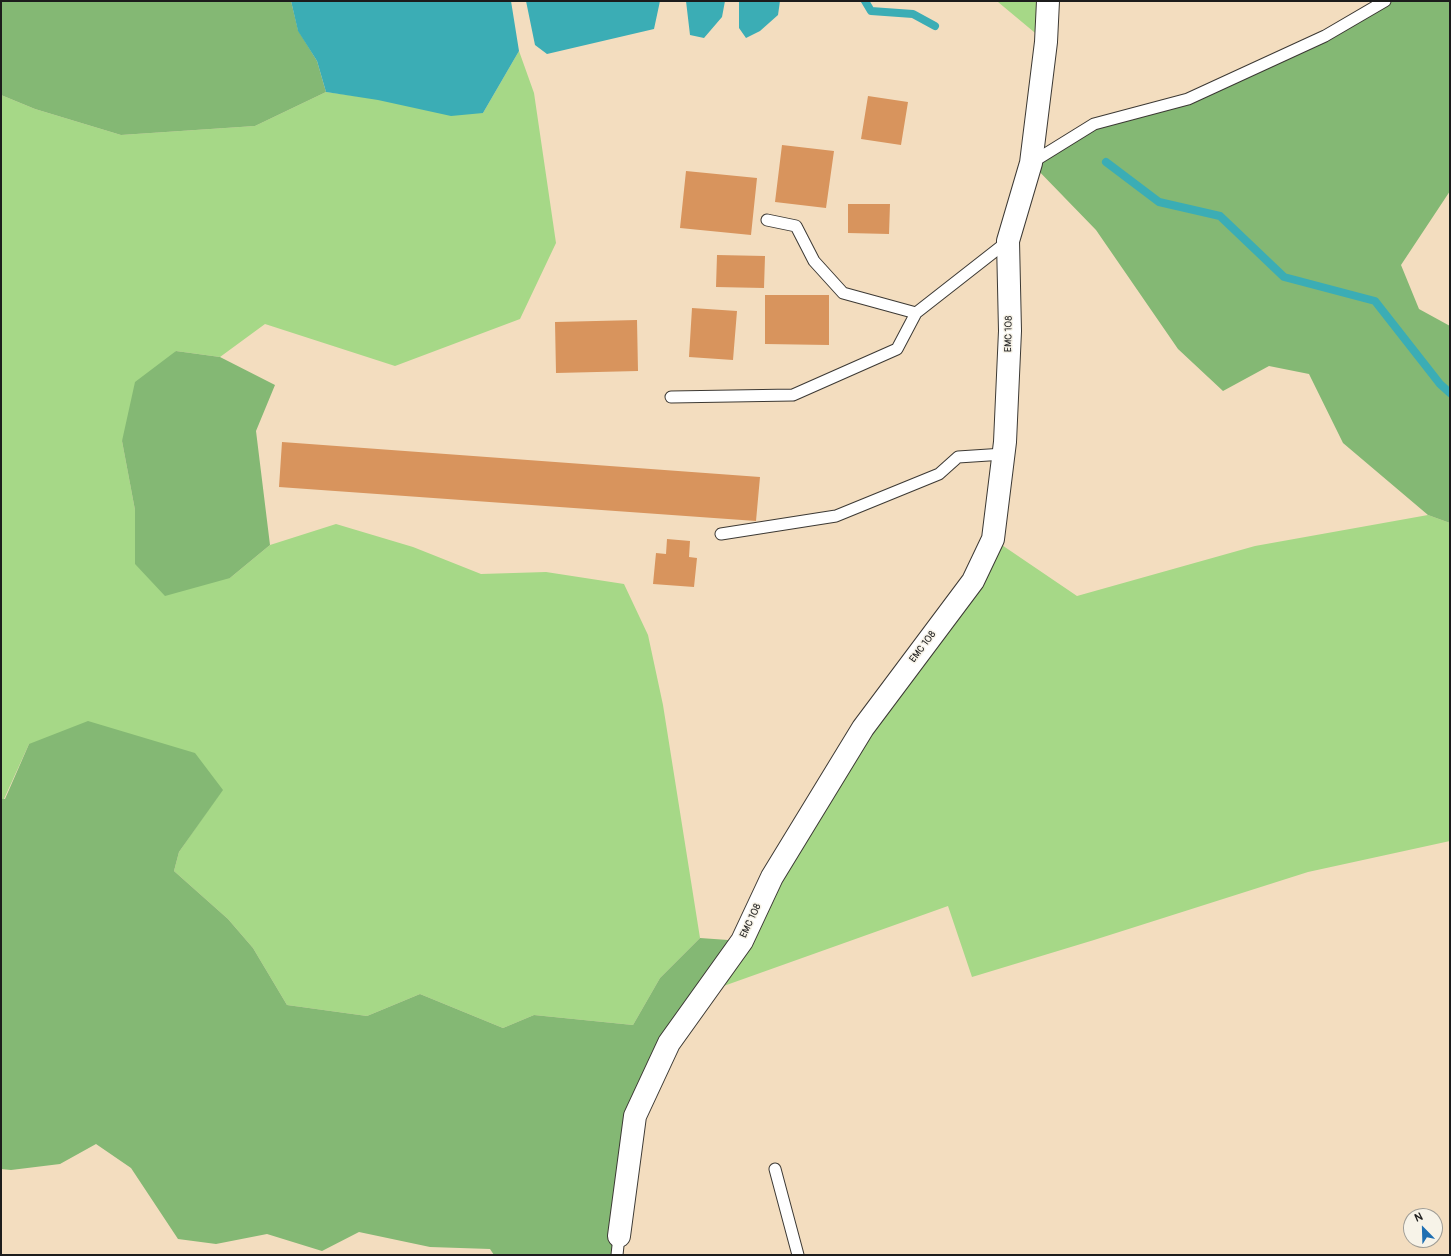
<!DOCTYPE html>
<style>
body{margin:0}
#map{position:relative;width:1451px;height:1256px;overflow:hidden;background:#f3ddbf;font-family:Pangolin,sans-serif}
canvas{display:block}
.frame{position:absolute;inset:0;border:2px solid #1c1c1c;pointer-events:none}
.north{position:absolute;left:1403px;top:1208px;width:40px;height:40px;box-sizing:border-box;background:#f7f3e8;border:1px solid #9f9d96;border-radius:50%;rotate:337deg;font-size:11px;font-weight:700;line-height:16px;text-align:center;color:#1c1c1c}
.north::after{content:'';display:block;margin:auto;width:14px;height:18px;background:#1f6fb2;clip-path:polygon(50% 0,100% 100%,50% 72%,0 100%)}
</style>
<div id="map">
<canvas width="1451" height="1256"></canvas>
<div class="frame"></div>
<div class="north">N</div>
</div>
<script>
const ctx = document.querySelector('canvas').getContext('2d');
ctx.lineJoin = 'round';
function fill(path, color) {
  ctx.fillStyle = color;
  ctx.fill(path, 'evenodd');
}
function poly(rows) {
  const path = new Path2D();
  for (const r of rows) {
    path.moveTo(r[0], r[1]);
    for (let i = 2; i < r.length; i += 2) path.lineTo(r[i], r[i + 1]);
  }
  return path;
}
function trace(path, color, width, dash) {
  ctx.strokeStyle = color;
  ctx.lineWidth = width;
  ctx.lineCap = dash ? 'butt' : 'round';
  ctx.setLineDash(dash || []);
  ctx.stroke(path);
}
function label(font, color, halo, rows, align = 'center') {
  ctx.font = font + ' Pangolin,sans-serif';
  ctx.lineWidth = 3;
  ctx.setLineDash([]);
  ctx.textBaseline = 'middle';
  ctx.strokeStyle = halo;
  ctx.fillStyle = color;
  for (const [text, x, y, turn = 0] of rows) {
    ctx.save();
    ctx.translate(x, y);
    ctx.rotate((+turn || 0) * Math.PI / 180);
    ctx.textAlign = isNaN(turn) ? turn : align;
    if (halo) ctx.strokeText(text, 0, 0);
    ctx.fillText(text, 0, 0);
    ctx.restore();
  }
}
const green = poly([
 [990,1,1048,1,1046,42,998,2],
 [519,51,534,93,556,243,520,319,395,366,265,324,220,357,176,351,122,441,135,510,135,564,230,578,270,545,336,524,413,547,481,574,546,572,624,584,648,635,663,705,700,938,660,978,633,1025,534,1015,503,1028,420,994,367,1016,287,1005,253,948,228,919,174,871,179,852,222,790,29,744,4,799,1,799,1,95,35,109,121,135,255,126,326,92,483,113],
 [1428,515,1450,523,1450,841,1308,872,1094,940,972,977,948,906,704,993,993,539,1077,596,1255,546]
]);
const forest = poly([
 [1,1,291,1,298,30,317,61,326,92,255,126,121,135,35,109,1,95],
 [1385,1,1450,1,1450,191,1401,265,1419,309,1450,326,1450,523,1428,515,1343,443,1309,374,1269,366,1223,391,1178,349,1096,230,1031,163,1094,124,1188,99],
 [176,351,220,357,275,385,256,431,270,545,230,578,165,596,135,564,135,510,122,441,135,382],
 [88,721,195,753,223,790,179,852,174,871,228,919,253,948,287,1005,367,1016,420,994,503,1028,534,1015,633,1025,660,978,700,938,742,941,635,1116,617,1255,494,1255,490,1249,430,1247,359,1232,322,1251,267,1234,216,1244,178,1239,131,1168,96,1144,60,1164,11,1170,1,1169,1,799,5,799,29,744]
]);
const water = poly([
 [291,1,511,1,519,51,483,113,451,116,378,100,326,92,317,61,298,31],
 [526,1,660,1,654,29,547,54,535,45],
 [686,1,725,1,722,17,704,38,690,35],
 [739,1,780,1,778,15,760,31,746,38,739,28]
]);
const stream = poly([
 [865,1,871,11,913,14,935,26],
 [1106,162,1159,202,1220,216,1284,277,1375,301,1440,384,1450,393]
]);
const building = poly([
 [868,96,908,102,901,145,861,139],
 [782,145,834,151,826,208,775,202],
 [686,171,757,178,751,235,680,228],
 [848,204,890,204,889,234,848,233],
 [717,255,765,256,764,288,716,287],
 [765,295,829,295,829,345,765,344],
 [692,308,737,311,733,360,689,357],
 [637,320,638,371,556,373,555,322],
 [282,442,760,477,756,521,279,487],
 [667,539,690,541,689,557,697,558,694,587,653,584,656,553,666,554]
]);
const lane = poly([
 [1031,163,1094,124,1188,99,1325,36,1385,1],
 [767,220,796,226,814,261,843,293,916,313,1008,241],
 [671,397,793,395,897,349,916,313],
 [721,534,836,516,939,474,958,457,1004,454],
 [775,1169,798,1255],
 [617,1255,619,1236]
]);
const street = poly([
 [619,1236,635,1116,669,1043,742,941,772,877,863,728,973,581,993,539,1005,442,1010,331,1008,241,1031,163,1046,42,1048,1]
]);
const streetNames = [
 ["EMC 108",1009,334,-89],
 ["EMC 108",923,647,-53],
 ["EMC 108",751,921,-65]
];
fill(green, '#a6d887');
fill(forest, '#84b874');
fill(water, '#3badb5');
trace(stream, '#3badb5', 8);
fill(building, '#d8945d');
trace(lane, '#3c3934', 13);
trace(street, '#3c3934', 24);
trace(lane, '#fff', 11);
trace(street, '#fff', 22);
label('10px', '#1c1c1c', '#f7f3e8', streetNames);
</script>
